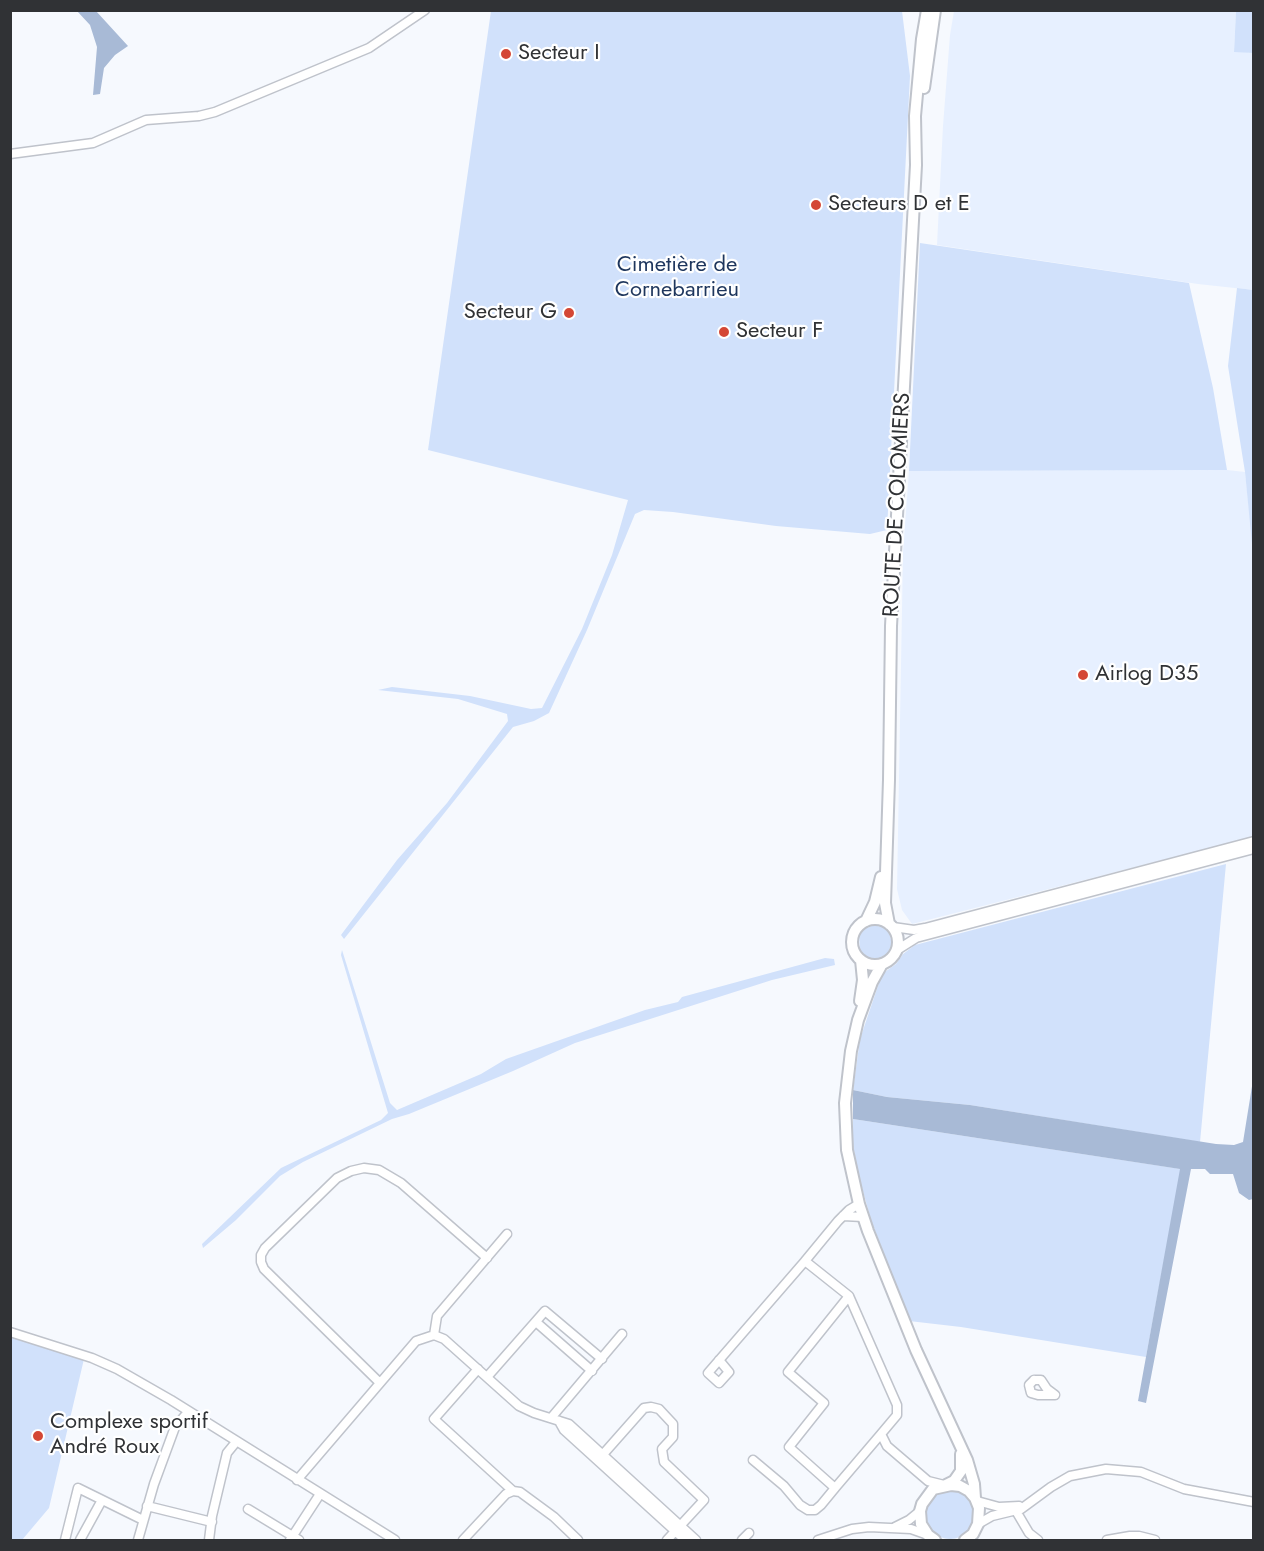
<!DOCTYPE html>
<meta charset="utf-8">
<style>
body{margin:0}
#map{position:relative;width:1264px;height:1551px;overflow:hidden;background:#f6f9fe;font-family:Jost,sans-serif}
canvas{display:block}
.frame{position:absolute;inset:0;border:12px solid #303235;pointer-events:none}
</style>
<div id="map">
<canvas width="1264" height="1551"></canvas>
<div class="frame"></div>
</div>
<script>
const ctx = document.querySelector('canvas').getContext('2d');
ctx.lineJoin = 'round';
function fill(path, color) {
  ctx.fillStyle = color;
  ctx.fill(path, 'evenodd');
}
function poly(rows) {
  const path = new Path2D();
  for (const r of rows) {
    if (r.length === 3) {
      path.moveTo(r[0] + r[2], r[1]);
      path.arc(r[0], r[1], r[2], 0, 2 * Math.PI);
      continue;
    }
    path.moveTo(r[0], r[1]);
    for (let i = 2; i < r.length; i += 2) path.lineTo(r[i], r[i + 1]);
  }
  return path;
}
function trace(path, color, width, dash) {
  ctx.strokeStyle = color;
  ctx.lineWidth = width;
  ctx.lineCap = dash ? 'butt' : 'round';
  ctx.setLineDash(dash || []);
  ctx.stroke(path);
}
function label(font, color, halo, rows, align = 'center') {
  ctx.font = font + ' Jost,sans-serif';
  ctx.lineWidth = 4.5;
  ctx.setLineDash([]);
  ctx.textBaseline = 'middle';
  ctx.strokeStyle = halo;
  ctx.fillStyle = color;
  for (const [text, x, y, turn = 0] of rows) {
    ctx.save();
    ctx.translate(x, y);
    ctx.rotate((+turn || 0) * Math.PI / 180);
    ctx.textAlign = isNaN(turn) ? turn : align;
    if (halo) ctx.strokeText(text, 0, 0);
    ctx.fillText(text, 0, 0);
    ctx.restore();
  }
}
const built = poly([
 [954,11,1236,11,1234,51,1253,53,1253,290,1198,284,937,245,943,126,950,35],
 [1227,470,1245,472,1254,554,1253,837,912,924,902,910,897,889,903,553,909,471]
]);
const green = poly([
 [491,11,902,11,910,76,887,530,870,534,776,526,673,512,644,510,635,514,587,630,549,713,534,721,513,727,344,939,341,935,397,860,447,803,508,721,507,714,458,699,378,690,392,687,470,696,531,709,542,708,582,629,612,555,628,500,428,450],
 [1236,11,1253,11,1253,53,1234,52],
 [920,243,1189,283,1213,388,1227,470,909,471],
 [1237,288,1253,290,1253,554,1245,472,1228,366],
 [1226,864,1200,1142,970,1105,887,1097,853,1090,860,1039,882,974,896,964,903,954,915,945],
 [874,925,885,928,889,932,892,943,888,953,878,959,873,959,867,957,860,951,859,936,864,929],
 [342,950,390,1103,397,1110,481,1074,506,1059,645,1010,678,1002,682,997,825,958,834,959,835,965,772,980,575,1043,513,1071,409,1114,392,1119,303,1162,280,1176,236,1220,203,1248,202,1244,281,1168,381,1120,388,1113,341,955],
 [853,1119,1181,1169,1146,1357,961,1327,909,1321,871,1220,859,1177,852,1140],
 [10,1336,84,1359,49,1508,22,1540,11,1540],
 [950,1514,25]
]);
const forest = poly([
 [77,11,96,11,128,46,115,55,104,68,100,94,93,95,97,47,90,25],
 [1253,1080,1253,1199,1249,1200,1239,1193,1233,1174,1210,1174,1205,1169,1191,1169,1146,1403,1138,1401,1180,1169,853,1119,853,1090,887,1097,970,1105,1216,1144,1234,1145,1243,1142]
]);
const minor = poly([
 [10,154,93,143,146,120,199,116,215,112,369,48,425,10],
 [893,927,914,930,925,928,1254,841],
 [897,950,916,938,1254,849],
 [859,1204,849,1210,838,1221,805,1261,849,1296,897,1405,897,1415,881,1434,887,1446,928,1481,944,1485],
 [843,1216,863,1217],
 [849,1296,788,1372,824,1403,789,1447,835,1488,881,1434],
 [536,1322,592,1371],
 [10,1332,92,1358,117,1369,171,1400,395,1540],
 [434,1335,437,1316,507,1234],
 [719,1360,729,1372,719,1383,708,1373,805,1261],
 [487,1377,545,1311,602,1359],
 [1034,1380,1041,1380,1047,1389,1055,1395,1038,1395,1031,1393,1029,1385,1034,1380],
 [380,1383,264,1269,261,1262,261,1255,265,1248,337,1178,351,1171,364,1168,379,1170,401,1183,487,1258],
 [551,1418,622,1334],
 [559,1421,564,1430,685,1540],
 [598,1460,644,1408,651,1407,659,1409,673,1424,673,1437,662,1449,664,1462,704,1500,667,1540],
 [753,1460,784,1486,800,1505,808,1510,815,1510,821,1505,835,1488],
 [297,1480,416,1341,434,1335,444,1339,519,1406,534,1413,569,1424,696,1540],
 [513,1491,520,1492,554,1517,578,1540],
 [977,1501,999,1507,1019,1506],
 [147,1506,212,1522],
 [248,1509,299,1540],
 [1016,1511,1029,1533,1038,1540],
 [978,1524,992,1516,1021,1509,1051,1487,1070,1476,1106,1469,1141,1472,1184,1489,1254,1502],
 [895,1527,909,1520,920,1511],
 [65,1540,78,1488,143,1520],
 [80,1540,102,1500],
 [138,1540,154,1484,175,1427,188,1412],
 [209,1540,212,1516,227,1453,236,1442],
 [290,1540,320,1494],
 [463,1540,506,1494,513,1491,434,1419,478,1369],
 [742,1540,749,1533],
 [818,1540,852,1529,869,1527,911,1529,928,1535],
 [1107,1540,1130,1536,1139,1536,1155,1540]
]);
const major = poly([
 [924,88,935,10],
 [875,942,23],
 [866,921,875,902,881,877],
 [889,924,885,903,889,780,891,626,916,165,915,116,922,39,927,10],
 [882,964,872,982,858,1020,851,1051,845,1103,847,1150,859,1204,868,1231,916,1350,967,1460,974,1484,975,1498],
 [860,1001,863,980,861,960],
 [946,1485,954,1481,961,1471,961,1454],
 [935,1540,928,1535,921,1524,920,1511,922,1504,933,1489,951,1485,960,1486,969,1491,975,1498,979,1508,978,1524,973,1534,965,1540]
]);
const markers = [
 [506,54,6,"#d44735"],
 [816,205,6,"#d44735"],
 [569,313,6,"#d44735"],
 [724,332,6,"#d44735"],
 [1083,675,6,"#d44735"],
 [38,1436,6,"#d44735"]
];
const poiNames = [
 ["Secteur I",518,54],
 ["Secteurs D et E",828,205],
 ["Secteur G",557,313,"right"],
 ["Secteur F",736,332],
 ["Airlog D35",1095,675],
 ["Complexe sportif",50,1423],
 ["André Roux",50,1448]
];
const parkNames = [
 ["Cimetière de",677,266],
 ["Cornebarrieu",677,291]
];
const streetNames = [
 ["ROUTE DE COLOMIERS",898,505,-87]
];
fill(built, '#e7f0ff');
fill(green, '#d1e1fb');
fill(forest, '#a8bad6');
trace(minor, '#bfc3cb', 11);
trace(major, '#bfc3cb', 14);
trace(minor, '#fff', 8);
trace(major, '#fff', 10);
for (const [x, y, r, color] of markers) {
  const dot = new Path2D();
  dot.arc(x, y, r, 0, 2 * Math.PI);
  ctx.fillStyle = color;
  ctx.fill(dot);
  trace(dot, '#fff', 2);
}
label('22px', '#303235', '#fff', poiNames, 'left');
label('22px', '#1e365d', '#fff', parkNames);
label('22px', '#303235', '#fff', streetNames);
</script>
